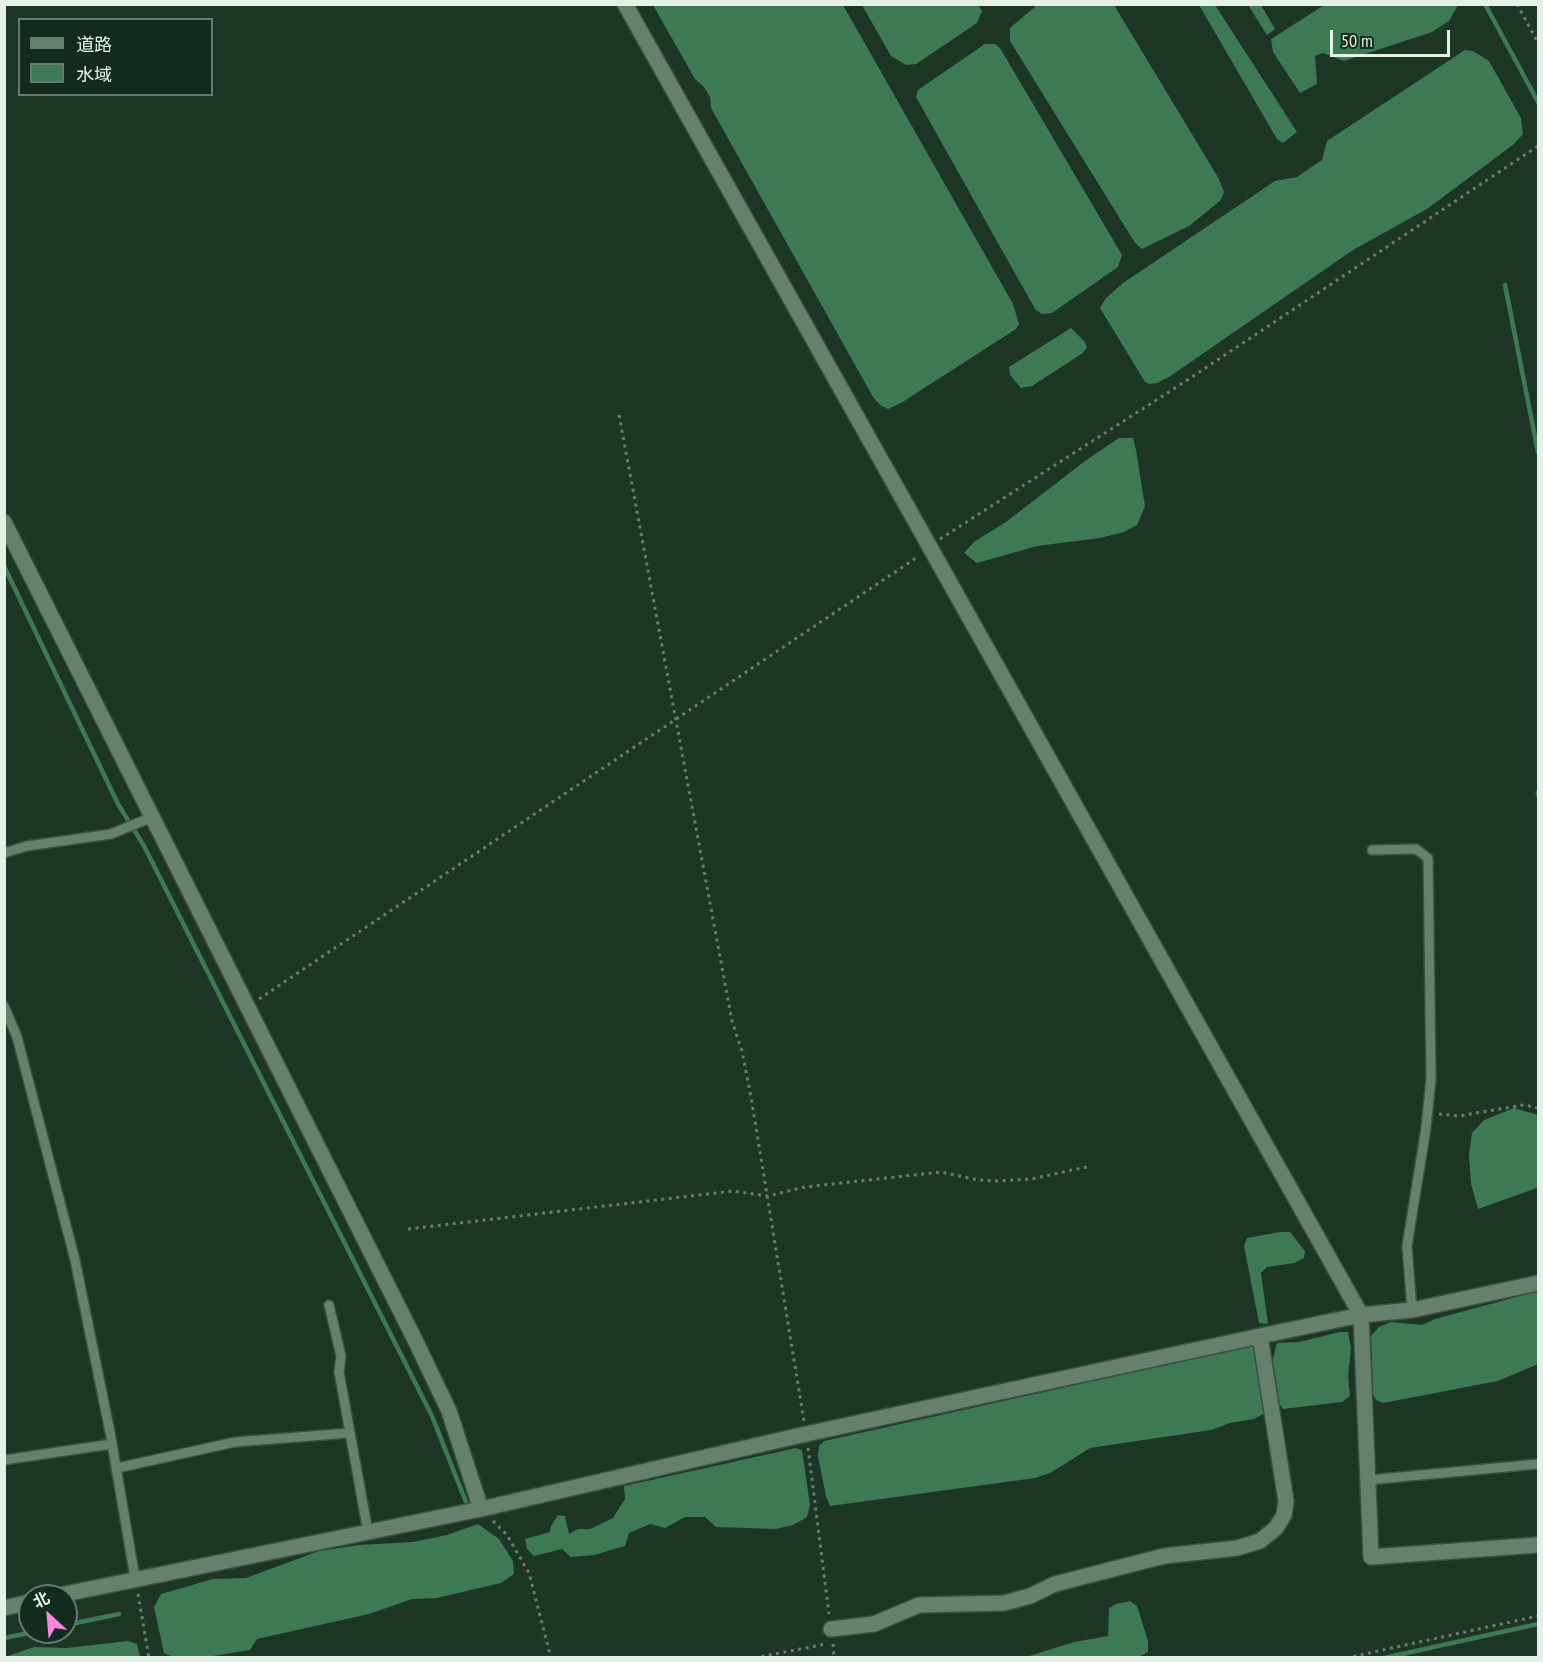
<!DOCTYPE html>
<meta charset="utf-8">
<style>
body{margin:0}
#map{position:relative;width:1543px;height:1662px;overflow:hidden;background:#1d3525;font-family:"PT Sans Narrow","Noto Sans SC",sans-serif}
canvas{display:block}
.frame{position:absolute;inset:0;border:6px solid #e3f1e7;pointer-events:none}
.legend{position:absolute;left:18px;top:18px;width:195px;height:78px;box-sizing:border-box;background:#132b1c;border:2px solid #667a6d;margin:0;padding:8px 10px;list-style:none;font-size:18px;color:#e3f1e7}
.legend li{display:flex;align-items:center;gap:12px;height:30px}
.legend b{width:30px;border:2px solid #667a6d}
.north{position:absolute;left:18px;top:1584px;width:60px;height:60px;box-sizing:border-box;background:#132b1c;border:2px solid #667a6d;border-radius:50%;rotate:334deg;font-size:16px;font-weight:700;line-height:24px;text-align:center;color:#e3f1e7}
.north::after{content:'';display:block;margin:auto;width:21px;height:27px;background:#fb87e5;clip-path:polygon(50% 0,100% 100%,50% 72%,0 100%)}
.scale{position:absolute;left:1330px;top:30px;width:120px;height:27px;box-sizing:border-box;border:3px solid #e3f1e7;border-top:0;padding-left:8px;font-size:18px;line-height:21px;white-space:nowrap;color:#e3f1e7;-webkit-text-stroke:4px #132b1c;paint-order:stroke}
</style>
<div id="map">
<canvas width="1543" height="1662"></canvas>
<div class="frame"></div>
<ul class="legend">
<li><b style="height:8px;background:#65806d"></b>道路</li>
<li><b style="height:16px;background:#3d7953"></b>水域</li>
</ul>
<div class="north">北</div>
<div class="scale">50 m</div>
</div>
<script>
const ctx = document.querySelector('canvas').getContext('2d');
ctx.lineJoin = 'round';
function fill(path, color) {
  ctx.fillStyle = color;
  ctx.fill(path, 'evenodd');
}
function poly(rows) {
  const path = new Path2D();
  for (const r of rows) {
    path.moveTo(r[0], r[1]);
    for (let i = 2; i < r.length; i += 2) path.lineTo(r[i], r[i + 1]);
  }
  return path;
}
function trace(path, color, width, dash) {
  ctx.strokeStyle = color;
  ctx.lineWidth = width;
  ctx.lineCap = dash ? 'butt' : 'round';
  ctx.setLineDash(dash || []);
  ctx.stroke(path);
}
const water = poly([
 [1326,4,1458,4,1458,5,1449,21,1432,32,1344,61,1323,53,1315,56,1317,84,1300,93,1273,52,1271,39],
 [653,5,843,5,1013,304,1019,324,1016,329,901,403,888,409,880,405,873,397,711,108,710,97,704,87,695,79],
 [862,5,978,5,982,11,977,23,916,64,906,65,891,56],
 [1037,5,1114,5,1219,179,1224,192,1221,200,1189,226,1142,249,1135,243,1010,41,1010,28],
 [1199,5,1215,5,1297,132,1283,143,1277,139],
 [1248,5,1261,5,1275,29,1267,35],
 [985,44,995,44,1000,48,1122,255,1118,267,1052,313,1042,314,1035,309,916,97,918,90],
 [1465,50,1473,51,1489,61,1521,118,1523,134,1514,144,1427,209,1353,250,1169,377,1157,383,1149,384,1145,382,1100,308,1106,298,1123,283,1275,181,1297,177,1322,160,1327,141],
 [1071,328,1085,342,1087,347,1083,353,1032,386,1021,388,1010,375,1009,367],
 [1119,438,1133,438,1136,450,1145,506,1137,525,1124,532,1100,538,1037,546,977,563,964,553,974,542,1006,522,1085,461],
 [1514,1108,1538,1115,1538,1190,1537,1188,1478,1209,1471,1184,1469,1155,1472,1133,1484,1120],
 [1280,1232,1290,1232,1305,1251,1304,1258,1294,1263,1267,1267,1261,1273,1268,1324,1259,1323,1244,1246,1247,1238],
 [1538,1291,1538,1364,1498,1381,1383,1403,1376,1400,1373,1394,1371,1336,1379,1327,1391,1322,1422,1325,1435,1319],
 [1340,1332,1348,1332,1351,1348,1348,1376,1350,1396,1342,1402,1283,1409,1278,1402,1272,1362,1277,1343,1299,1342],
 [1250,1346,1257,1347,1265,1413,1254,1419,1230,1423,1211,1430,1090,1448,1050,1473,1035,1478,830,1506,826,1496,818,1457,819,1446,824,1441],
 [796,1448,802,1450,810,1505,807,1517,793,1525,776,1529,716,1527,705,1517,685,1517,665,1528,650,1524,629,1533,625,1546,594,1555,571,1557,562,1549,534,1556,527,1549,525,1539,550,1532,551,1526,558,1515,565,1516,569,1534,578,1529,590,1529,613,1518,625,1499,624,1486],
 [478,1524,499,1539,513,1561,514,1574,501,1583,437,1598,412,1599,369,1614,257,1639,250,1650,207,1657,173,1657,164,1653,154,1607,161,1594,213,1579,246,1578,319,1551,359,1545,413,1542,447,1535],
 [1130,1601,1137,1606,1148,1641,1148,1652,1137,1658,1026,1657,1074,1642,1108,1636,1109,1608,1116,1604],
 [128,1641,137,1644,140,1657,5,1657,34,1647,67,1648]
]);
const stream = poly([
 [1485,4,1538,102],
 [1505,285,1538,452],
 [4,566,118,804,144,846,432,1416,466,1502],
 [1538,792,1538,795],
 [66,1625,119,1614],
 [4,1638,34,1632],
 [1384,1658,1538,1624]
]);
const path = poly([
 [1517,4,1538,43],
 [619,415,732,1021,742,1051,751,1097,804,1421],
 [940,539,1189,379,1538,146],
 [259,999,919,556],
 [1439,1114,1459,1116,1524,1105,1538,1108],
 [408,1229,733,1191,768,1196,805,1187,941,1172,978,1180,999,1181,1031,1179,1091,1166],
 [808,1448,829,1614],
 [493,1521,507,1535,529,1573,551,1658],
 [138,1594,149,1658],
 [833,1644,834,1658],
 [754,1658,826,1644],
 [1346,1658,1538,1616]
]);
const lane = poly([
 [1372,850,1416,849,1428,858,1431,1078,1426,1128,1407,1246,1412,1310],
 [4,853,27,846,111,834,152,817],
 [4,1006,17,1037,75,1260,110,1432,135,1578],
 [329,1305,341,1356,339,1372,368,1532],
 [4,1460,112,1444],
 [117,1468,235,1442,349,1433],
 [1368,1480,1538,1464]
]);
const street = poly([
 [625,4,1361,1315,1371,1557,1538,1545],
 [4,522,416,1342,449,1411,481,1509],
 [55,1596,481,1509,806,1434,1260,1336,1361,1315,1412,1310,1538,1283],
 [4,1608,30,1602],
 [831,1629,874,1624,919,1605,1004,1603,1030,1596,1055,1584,1164,1556,1237,1548,1260,1541,1276,1528,1284,1515,1286,1501,1260,1336]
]);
fill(water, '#3d7953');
trace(stream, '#3d7953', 4.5);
trace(lane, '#3a4f42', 12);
trace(street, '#3a4f42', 18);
trace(path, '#687c6f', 3, [3, 4.5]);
trace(lane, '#65806d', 9);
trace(street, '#65806d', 15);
</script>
